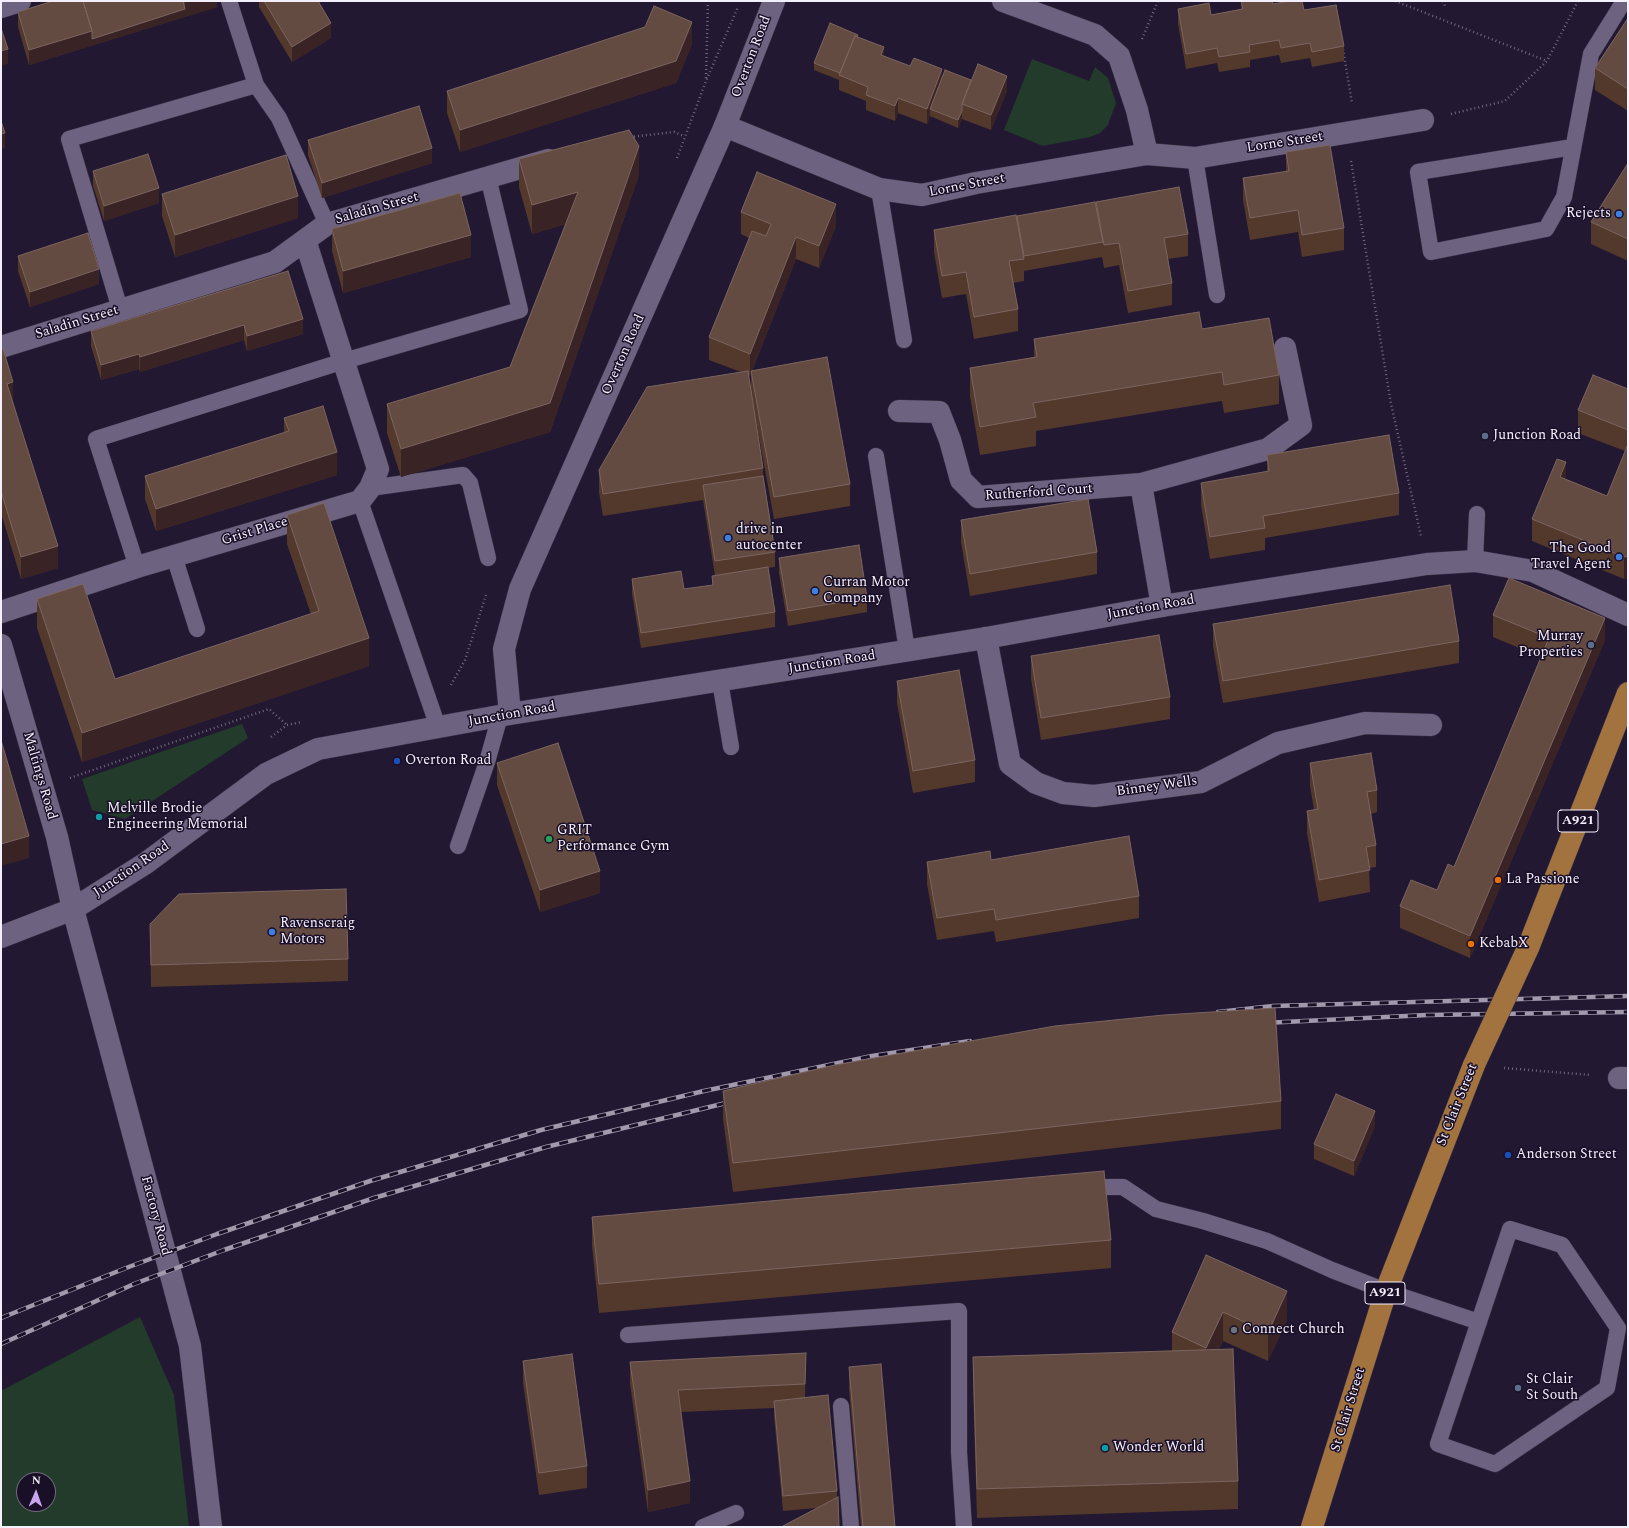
<!DOCTYPE html>
<style>
body{margin:0}
#map{position:relative;width:1629px;height:1528px;overflow:hidden;background:#231832;font-family:Spectral,serif}
canvas{display:block}
.frame{position:absolute;inset:0;border:2px solid #f4effd;pointer-events:none}
.north{position:absolute;left:16px;top:1472px;width:40px;height:40px;box-sizing:border-box;background:#190f27;border:1px solid #71697d;border-radius:50%;rotate:2deg;font-size:11px;font-weight:700;line-height:16px;text-align:center;color:#f4effd}
.north::after{content:'';display:block;margin:auto;width:14px;height:18px;background:#c9a5ee;clip-path:polygon(50% 0,100% 100%,50% 72%,0 100%)}
</style>
<div id="map">
<canvas width="1629" height="1528"></canvas>
<div class="frame"></div>
<div class="north">N</div>
</div>
<script>
const ctx = document.querySelector('canvas').getContext('2d');
ctx.lineJoin = 'round';
function fill(path, color) {
  ctx.fillStyle = color;
  ctx.fill(path, 'evenodd');
}
function poly(rows) {
  const path = new Path2D();
  for (const r of rows) {
    path.moveTo(r[0], r[1]);
    for (let i = 2; i < r.length; i += 2) path.lineTo(r[i], r[i + 1]);
  }
  return path;
}
function trace(path, color, width, dash) {
  ctx.strokeStyle = color;
  ctx.lineWidth = width;
  ctx.lineCap = dash ? 'butt' : 'round';
  ctx.setLineDash(dash || []);
  ctx.stroke(path);
}
function label(font, color, halo, rows, align = 'center') {
  ctx.font = font + ' Spectral,serif';
  ctx.lineWidth = 3;
  ctx.setLineDash([]);
  ctx.textBaseline = 'middle';
  ctx.strokeStyle = halo;
  ctx.fillStyle = color;
  for (const [text, x, y, turn = 0] of rows) {
    ctx.save();
    ctx.translate(x, y);
    ctx.rotate((+turn || 0) * Math.PI / 180);
    ctx.textAlign = isNaN(turn) ? turn : align;
    if (halo) ctx.strokeText(text, 0, 0);
    ctx.fillText(text, 0, 0);
    ctx.restore();
  }
}
const green = poly([
 [1032,59,1089,81,1095,67,1108,78,1116,103,1108,125,1100,133,1090,137,1043,146,1004,130],
 [242,724,248,738,125,819,92,810,82,779],
 [140,1317,174,1395,189,1527,1,1527,1,1391],
 [24,1480,48,1480,48,1504,24,1504]
]);
const path = poly([
 [1335,1,1336,7],
 [1395,1,1547,61],
 [1443,1,1445,6],
 [1142,39,1158,1],
 [1343,49,1352,103],
 [706,78,708,1],
 [1451,114,1505,101,1547,61,1578,1],
 [630,137,674,132,684,136],
 [677,158,706,81,738,7],
 [1351,161,1391,404,1421,536],
 [451,685,465,660,486,595],
 [271,737,287,725,302,722],
 [70,778,269,709,287,725],
 [1504,1068,1591,1075]
]);
const service = poly([
 [256,85,279,118,327,224],
 [1573,147,1418,172,1431,252,1546,229,1564,197,1591,54,1624,1],
 [1195,158,1217,295],
 [879,189,904,340],
 [120,309,69,139,256,85,229,1],
 [876,456,907,650],
 [370,488,463,475,470,483,488,558],
 [360,501,438,727],
 [174,556,197,629],
 [1475,561,1477,514],
 [137,567,96,439,344,361,520,310,488,177],
 [720,681,731,747],
 [458,846,487,762,500,716],
 [1083,1187,1123,1187,1156,1209,1203,1221,1267,1241,1332,1270,1386,1291,1479,1322],
 [1510,1229,1562,1245,1618,1328,1607,1388,1495,1464,1438,1444,1510,1229],
 [628,1335,959,1311,959,1452,964,1527],
 [841,1406,851,1527],
 [703,1527,736,1513]
]);
const minor = poly([
 [1003,1,1095,35,1119,56,1137,110,1147,154],
 [1,7,20,1],
 [725,126,879,189,922,195,976,183,1147,154,1195,158,1423,120],
 [1,347,275,262,327,224,548,160],
 [899,411,939,412,950,440,961,480,978,497,1141,484,1268,449,1301,425,1285,348],
 [1141,484,1162,606],
 [1,612,137,567,360,501,370,488,378,469,305,240],
 [986,638,1010,764,1036,783,1063,793,1094,796,1201,782,1278,743,1365,723,1431,725],
 [1,645,57,837,73,909,1,937],
 [1619,1078,1628,1078]
]);
const tertiary = poly([
 [510,714,504,649,520,589,725,126,774,1],
 [211,1527,190,1346,73,909,146,863,266,774,318,749,510,714,986,638,1162,606,1427,564,1475,561,1533,571,1628,615]
]);
const primary = poly([
 [1528,948,1628,693],
 [1312,1527,1386,1291,1474,1065]
]);
const rail = poly([
 [1218,1012,1273,1006,1628,996],
 [1264,1023,1427,1015,1628,1012],
 [1,1318,126,1268,217,1234,370,1181,541,1130,704,1091,872,1056,970,1041],
 [1,1344,134,1284,224,1250,374,1198,546,1147,734,1101]
]);
const primaryBridge = poly([
 [1474,1065,1528,948]
]);
const wall = poly([
 [53,1,217,1,217,7,29,65,18,27,18,12],
 [259,1,318,1,331,38,292,62,259,7],
 [1241,1,1273,4,1304,10,1344,46,1344,61,1312,67,1310,58,1281,63,1279,55,1250,60,1250,67,1219,72,1217,63,1186,69,1178,24,1178,9,1211,15,1241,9],
 [1628,18,1628,111,1595,90,1595,68],
 [858,37,884,56,910,66,942,77,971,80,1007,91,991,130,962,119,958,128,930,116,927,124,898,113,895,121,866,110,866,101,839,90,839,80,814,70,814,63],
 [692,44,676,83,460,152,447,113,447,91],
 [308,140,432,163,322,198,308,155],
 [1286,152,1344,228,1344,250,1302,257,1298,232,1250,240,1243,200,1243,178,1286,171],
 [519,159,639,175,550,432,401,477,387,433,387,404,510,367,566,224,532,234,519,187],
 [1628,163,1628,261,1591,244,1591,222],
 [93,171,159,203,104,221,93,186],
 [162,194,298,218,175,257,162,216],
 [1096,202,1188,234,1188,256,1168,259,1172,283,1172,305,1128,313,1119,265,1104,268,1102,257,1024,271,1024,281,1013,283,1018,309,1018,331,974,339,966,294,942,298,934,252,934,230,1017,216,1096,207],
 [741,212,836,226,819,268,796,259,752,371,850,484,850,506,774,519,751,393,751,372,750,376,748,375,763,468,763,476,775,552,775,567,768,568,775,612,775,627,641,648,632,594,632,579,684,589,712,586,712,576,715,576,703,500,603,516,599,492,599,470,741,372,709,360,709,337,749,238,741,234],
 [332,229,471,257,343,293,332,251],
 [18,256,99,284,30,307,18,271],
 [288,271,303,334,247,351,244,340,140,372,139,369,101,380,91,346,91,331],
 [1202,329,1279,375,1279,404,1224,413,1222,401,1036,431,1036,446,980,455,970,396,970,368,1034,357,1034,339],
 [1,350,13,401,58,568,21,579,1,513],
 [1628,389,1628,578,1624,579,1532,541,1532,519,1566,479,1607,496,1625,451,1578,433,1578,410],
 [284,418,337,475,156,531,145,499,145,476,284,433],
 [1267,455,1399,493,1399,515,1265,538,1265,550,1210,559,1201,505,1201,483,1267,472],
 [287,515,369,666,82,762,37,628,37,599,115,679,311,614,287,544],
 [961,520,1097,552,1097,574,970,596,961,542],
 [779,558,867,598,867,612,788,626,779,573],
 [1493,615,1605,640,1470,958,1400,928,1400,906,1437,890,1454,867,1541,657,1493,637],
 [1213,624,1459,641,1459,663,1223,703,1213,646],
 [1031,656,1170,697,1170,719,1041,740,1031,679],
 [897,681,975,760,975,782,913,793,897,703],
 [497,763,600,893,540,912,497,785],
 [1310,763,1377,790,1377,812,1371,814,1376,845,1376,867,1369,868,1370,892,1319,902,1307,833,1307,811,1314,810,1310,786],
 [991,860,1139,896,1139,918,996,942,994,931,937,940,927,884,927,862],
 [150,924,348,959,348,981,151,987],
 [723,1091,1281,1101,1281,1129,733,1192,723,1119],
 [1375,1126,1354,1176,1314,1159,1314,1144],
 [592,1217,1111,1240,1111,1268,599,1313,592,1246],
 [1206,1255,1287,1320,1268,1361,1223,1341,1219,1349,1238,1481,1238,1509,977,1518,973,1386,973,1357,1172,1351,1172,1332],
 [806,1353,805,1398,837,1491,837,1498,817,1508,783,1511,774,1416,774,1408,681,1412,690,1503,648,1512,630,1384,630,1362],
 [523,1361,587,1466,587,1488,539,1495,523,1383],
 [849,1367,895,1527,861,1527,849,1389]
]);
const shadedWall = poly([
 [189,1,217,1,217,7,29,65,29,50,92,31,185,9,185,2],
 [692,22,692,44,676,83,460,152,460,130],
 [331,23,331,38,292,62,292,47],
 [884,47,884,62,881,55],
 [8,49,8,64,1,66,1,51],
 [942,69,942,84,930,109,930,116,927,124,927,109],
 [1007,76,1007,91,991,130,991,115],
 [898,98,898,113,895,121,895,106],
 [962,111,962,119,958,128,958,120],
 [5,133,5,148,1,149,1,134],
 [639,146,639,175,550,432,401,477,401,449,550,403],
 [432,148,432,163,322,198,322,183],
 [159,188,159,203,104,221,104,206],
 [578,192,578,221,532,234,532,205],
 [298,196,298,218,175,257,175,235],
 [836,204,836,226,819,268,819,246],
 [471,235,471,257,343,293,343,271],
 [796,237,796,259,750,376,750,354],
 [99,269,99,284,30,307,30,292],
 [303,319,303,334,247,351,247,336],
 [244,325,244,340,140,372,140,357],
 [139,354,139,369,101,380,101,365],
 [13,382,13,404,7,384],
 [337,452,337,475,156,531,156,509],
 [1566,462,1566,484,1560,477],
 [58,546,58,568,21,579,21,557],
 [1628,556,1628,578,1624,579,1624,557],
 [1605,618,1605,640,1470,958,1470,936],
 [369,638,369,666,82,762,82,733],
 [29,836,29,858,1,866,1,844],
 [600,871,600,893,540,912,540,890],
 [1375,1111,1375,1126,1354,1176,1354,1161],
 [1287,1291,1287,1320,1268,1361,1268,1333],
 [1223,1312,1223,1341,1206,1376,1206,1348],
 [690,1481,690,1503,648,1512,648,1490]
]);
const building = poly([
 [53,1,83,1,92,31,29,50,18,12,53,1],
 [83,1,183,1,185,9,92,39,92,31,83,1],
 [264,1,318,1,331,23,292,47,264,1],
 [1241,1,1272,1,1273,4,1290,1,1302,1,1304,10,1336,5,1344,46,1312,52,1310,43,1281,48,1279,40,1249,45,1250,52,1219,57,1217,48,1186,54,1178,9,1209,3,1211,15,1243,9,1241,1],
 [654,6,692,22,676,61,460,130,447,91,645,27,654,6],
 [1628,18,1628,89,1595,68,1628,18],
 [830,23,858,35,857,37,855,36,840,73,814,63,830,23],
 [1,28,8,49,1,51,1,28],
 [855,36,884,47,881,55,910,66,914,58,942,69,927,109,898,98,895,106,866,95,868,87,839,75,855,36],
 [978,64,1007,76,991,115,962,104,978,64],
 [945,70,971,80,962,104,962,111,958,120,930,109,945,70],
 [419,106,432,148,322,183,308,140,419,106],
 [1,121,5,133,1,134,1,121],
 [629,130,639,146,550,403,401,449,387,404,510,367,578,192,532,205,519,159,629,130],
 [1330,145,1344,228,1302,235,1298,210,1250,218,1243,178,1289,171,1286,152,1330,145],
 [148,154,159,188,104,206,93,171,148,154],
 [286,155,298,196,175,235,162,194,286,155],
 [1628,163,1628,239,1591,222,1628,163],
 [757,172,836,204,819,246,796,237,750,354,709,337,752,231,766,236,771,224,741,212,757,172],
 [1179,187,1188,234,1164,238,1172,283,1128,291,1119,243,1104,245,1096,202,1179,187],
 [460,193,471,235,343,271,332,229,460,193],
 [1095,202,1103,242,1024,256,1017,216,1095,202],
 [1016,215,1024,259,1009,261,1018,309,974,317,966,272,942,276,934,230,1016,215],
 [88,233,99,269,30,292,18,256,88,233],
 [288,271,303,319,247,336,244,325,140,357,139,354,101,365,91,331,288,271],
 [1199,312,1202,329,1269,318,1279,375,1224,385,1222,372,1033,403,1036,417,980,427,970,368,1037,357,1034,339,1199,312],
 [3,349,13,382,7,384,58,546,21,557,1,491,1,350,3,349],
 [827,357,850,484,774,497,751,371,827,357],
 [748,371,763,468,603,494,599,470,647,387,748,371],
 [1593,375,1628,389,1628,430,1578,410,1593,375],
 [323,406,337,452,156,509,145,476,289,431,284,418,323,406],
 [1389,435,1399,493,1263,516,1265,528,1210,537,1201,483,1269,471,1267,455,1389,435],
 [1628,444,1628,556,1624,557,1532,519,1557,459,1566,462,1560,477,1607,496,1628,444],
 [763,476,775,552,715,561,703,485,763,476],
 [1088,499,1097,552,970,574,961,520,1088,499],
 [324,503,369,638,82,733,37,599,83,584,115,679,319,611,287,515,324,503],
 [859,545,867,598,788,611,779,558,859,545],
 [768,567,775,612,641,633,632,579,681,571,684,589,713,585,712,576,768,567],
 [1509,578,1605,618,1470,936,1400,906,1411,880,1437,890,1448,864,1454,867,1549,638,1493,615,1509,578],
 [1450,585,1459,641,1223,681,1213,624,1450,585],
 [1159,635,1170,697,1041,718,1031,656,1159,635],
 [959,670,975,760,913,771,897,681,959,670],
 [1,740,29,836,1,844,1,740],
 [558,743,600,871,540,890,497,763,558,743],
 [1371,753,1377,790,1367,792,1376,845,1366,847,1370,870,1319,880,1307,811,1318,809,1310,763,1371,753],
 [1129,836,1139,896,996,920,994,909,937,918,927,862,990,851,991,860,1129,836],
 [346,889,348,959,151,965,150,924,179,894,346,889],
 [1275,1008,1281,1101,733,1163,723,1091,835,1065,1055,1026,1164,1015,1275,1008],
 [1336,1094,1375,1111,1354,1161,1314,1144,1336,1094],
 [1104,1171,1111,1240,599,1284,592,1217,1104,1171],
 [1206,1255,1287,1291,1268,1333,1223,1312,1206,1348,1172,1332,1206,1255],
 [1233,1349,1238,1481,977,1489,973,1357,1233,1349],
 [806,1353,805,1384,678,1390,690,1481,648,1490,630,1362,806,1353],
 [572,1354,587,1466,539,1473,523,1361,572,1354],
 [881,1364,895,1527,863,1527,849,1367,881,1364],
 [828,1395,837,1491,783,1496,774,1401,828,1395],
 [838,1497,839,1527,781,1527,838,1497]
]);
const markers = [
 [1619,214,4,"#3f7fe0"],
 [1485,436,4,"#5c6f8a"],
 [728,538,4,"#3f7fe0"],
 [1619,557,4,"#3f7fe0"],
 [815,591,4,"#3f7fe0"],
 [1591,645,4,"#5c6f8a"],
 [397,761,4,"#1a4fb4"],
 [99,817,4,"#0f9aa8"],
 [549,839,4,"#2e9e5b"],
 [1498,880,4,"#e8710a"],
 [272,932,4,"#3f7fe0"],
 [1471,944,4,"#e8710a"],
 [1508,1155,4,"#1a4fb4"],
 [1234,1330,4,"#6b7280"],
 [1518,1388,4,"#5c6f8a"],
 [1105,1448,4,"#0f9aa8"]
];
const shields = [
 [1578,821,40],
 [1385,1293,40]
];
const shieldNames = [
 ["A921",1578,821],
 ["A921",1385,1293]
];
const streetNames = [
 ["Overton Road",752,57,-69],
 ["Lorne Street",1285,143,-9],
 ["Lorne Street",967,186,-11],
 ["Saladin Street",377,209,-16],
 ["Saladin Street",77,323,-17],
 ["Overton Road",624,355,-66],
 ["Rutherford Court",1039,493,-4],
 ["Grist Place",255,532,-17],
 ["Junction Road",1151,608,-10],
 ["Junction Road",832,663,-9],
 ["Junction Road",512,715,-10],
 ["Maltings Road",39,776,74],
 ["Binney Wells",1157,787,-8],
 ["Junction Road",132,870,-34],
 ["St Clair Street",1458,1105,-68],
 ["Factory Road",155,1216,75],
 ["St Clair Street",1349,1410,-73]
];
const poiNames = [
 ["Rejects",1611,214,"right"],
 ["Junction Road",1493,436],
 ["drive in",736,530],
 ["autocenter",736,546],
 ["The Good",1611,549,"right"],
 ["Travel Agent",1611,565,"right"],
 ["Curran Motor",823,583],
 ["Company",823,599],
 ["Murray",1583,637,"right"],
 ["Properties",1583,653,"right"],
 ["Overton Road",405,761],
 ["Melville Brodie",107,809],
 ["Engineering Memorial",107,825],
 ["GRIT",557,831],
 ["Performance Gym",557,847],
 ["La Passione",1506,880],
 ["Ravenscraig",280,924],
 ["Motors",280,940],
 ["KebabX",1479,944],
 ["Anderson Street",1516,1155],
 ["Connect Church",1242,1330],
 ["St Clair",1526,1380],
 ["St South",1526,1396],
 ["Wonder World",1113,1448]
];
fill(green, '#223b2b');
trace(service, '#3a3247', 17);
trace(minor, '#3a3247', 23);
trace(tertiary, '#3a3247', 23);
trace(primary, '#3a3247', 23);
trace(path, '#70677d', 2.5, [1, 3]);
trace(service, '#6e6281', 16);
trace(minor, '#6e6281', 22);
trace(tertiary, '#6e6281', 22);
trace(primary, '#a2733f', 22);
trace(rail, '#a199ac', 4.5);
trace(rail, '#190f27', 3, [9]);
trace(primaryBridge, '#3a3247', 23, []);
trace(primaryBridge, '#a2733f', 22);
fill(wall, '#53382c');
fill(shadedWall, '#392325');
fill(building, '#644b42');
trace(building, '#7b6560', 1);
for (const [x, y, r, color] of markers) {
  const dot = new Path2D();
  dot.arc(x, y, r, 0, 2 * Math.PI);
  ctx.fillStyle = color;
  ctx.fill(dot);
  trace(dot, '#190f27', 1.5);
}
for (const [x, y, w] of shields) {
  const box = new Path2D();
  box.roundRect(x - w / 2, y - 11, w, 22, 3);
  ctx.fillStyle = '#190f27';
  ctx.fill(box);
  trace(box, '#f4effd', 1);
}
label('bold 13px', '#f4effd', null, shieldNames);
label('14px', '#f4effd', '#190f27', streetNames);
label('14px', '#f4effd', '#190f27', poiNames, 'left');
</script>
